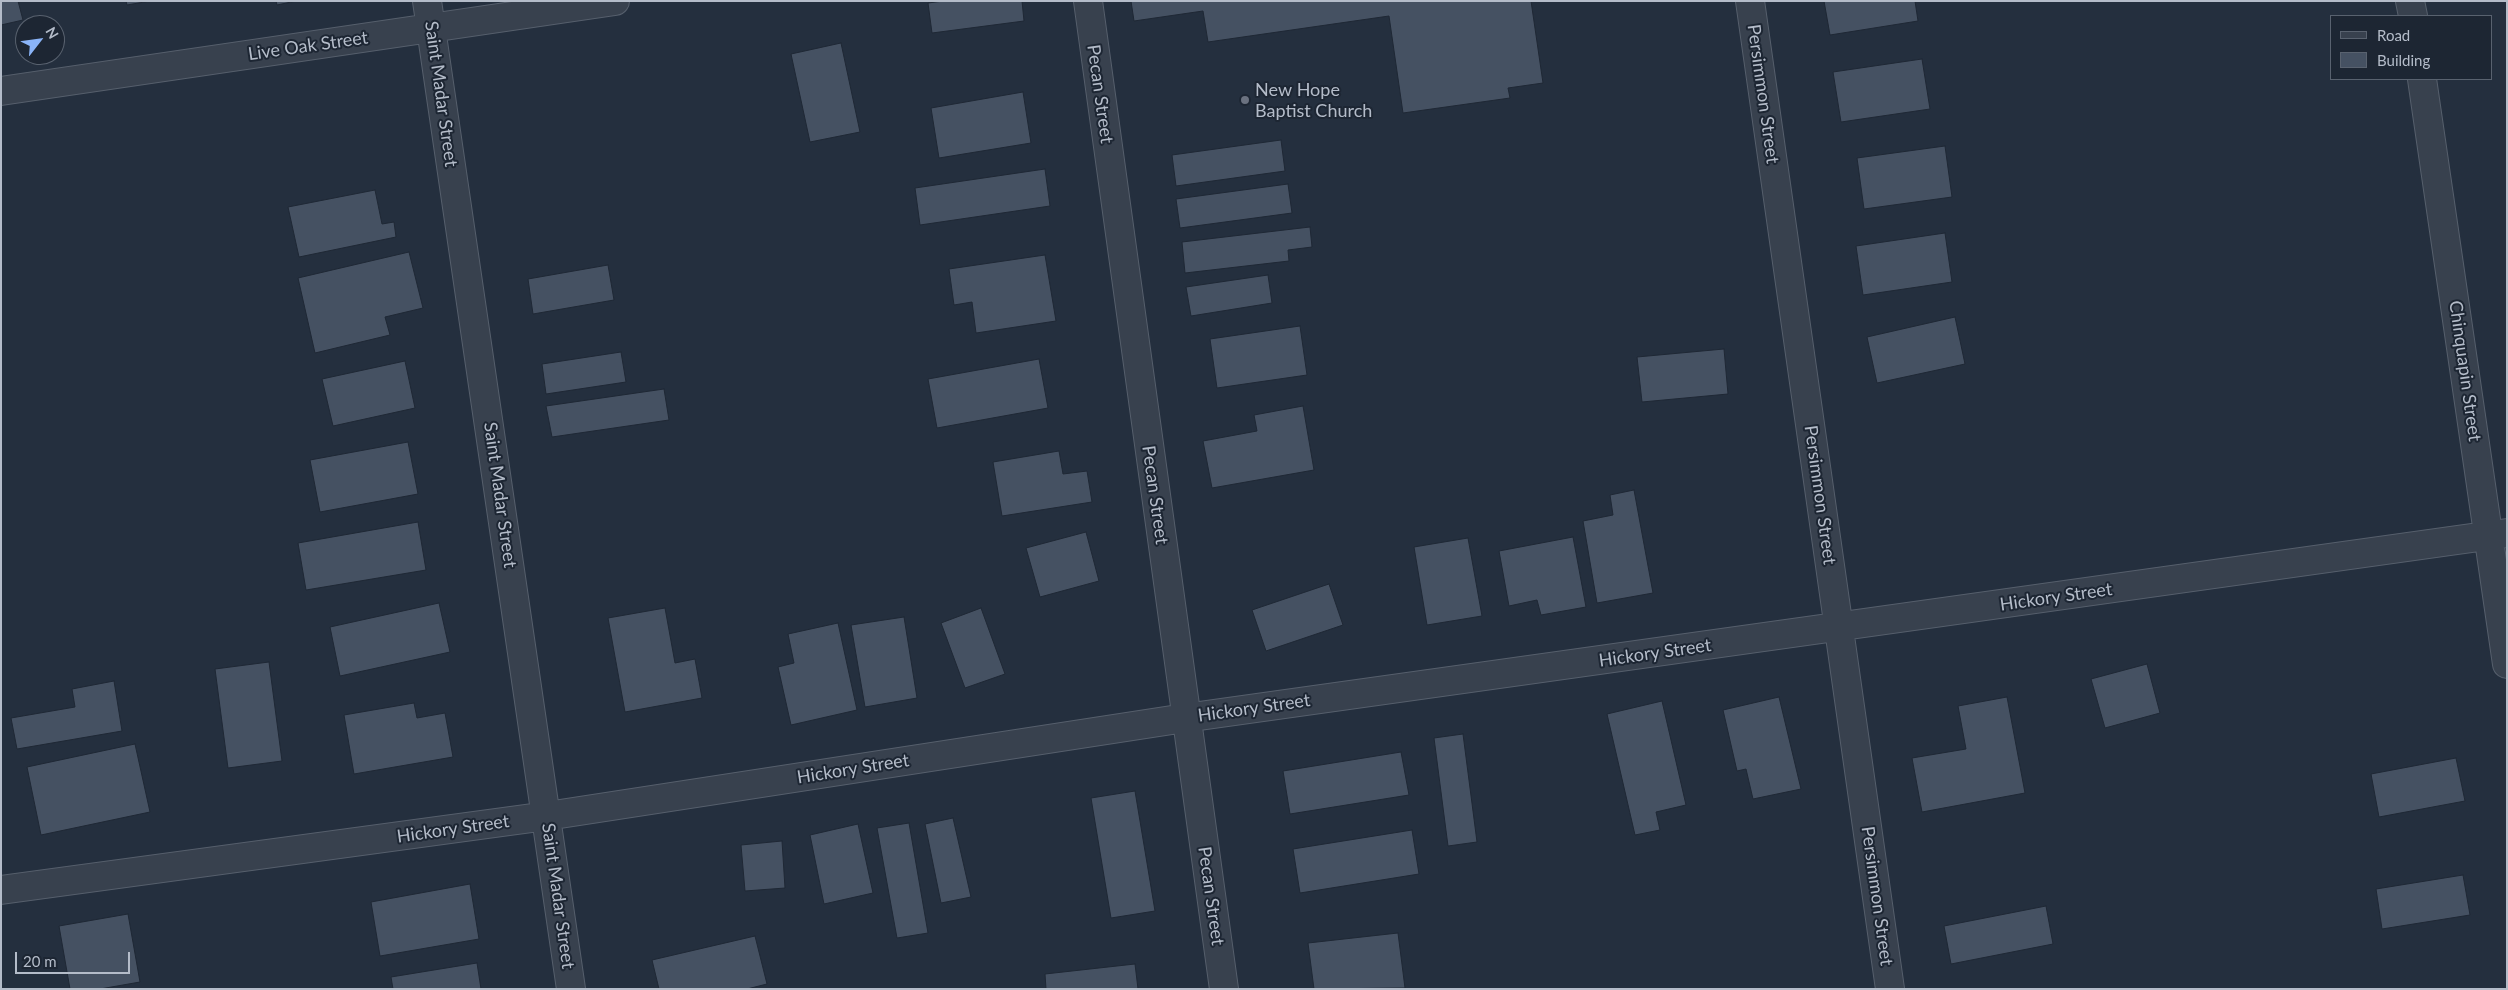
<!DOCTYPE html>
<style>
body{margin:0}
#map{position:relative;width:2508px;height:990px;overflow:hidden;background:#242f3e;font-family:Lato,sans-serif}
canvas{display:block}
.frame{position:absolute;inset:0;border:2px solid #b4bcc9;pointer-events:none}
.legend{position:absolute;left:2330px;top:15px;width:162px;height:65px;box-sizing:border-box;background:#1d2633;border:1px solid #59626f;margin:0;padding:6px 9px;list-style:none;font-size:15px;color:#b4bcc9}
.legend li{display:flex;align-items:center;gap:10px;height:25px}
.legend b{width:25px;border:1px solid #59626f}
.north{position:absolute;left:15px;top:15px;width:50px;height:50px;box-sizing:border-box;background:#1d2633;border:1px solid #59626f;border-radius:50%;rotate:60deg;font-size:14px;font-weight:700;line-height:20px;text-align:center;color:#b4bcc9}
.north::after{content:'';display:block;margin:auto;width:18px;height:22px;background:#8ab4f8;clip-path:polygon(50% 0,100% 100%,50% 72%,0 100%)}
.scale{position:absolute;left:15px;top:952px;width:115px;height:22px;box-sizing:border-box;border:2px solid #b4bcc9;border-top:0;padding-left:6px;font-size:15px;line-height:18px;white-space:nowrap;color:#b4bcc9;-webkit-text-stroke:4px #1d2633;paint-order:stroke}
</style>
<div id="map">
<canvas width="2508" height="990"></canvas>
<div class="frame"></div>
<ul class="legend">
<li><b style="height:6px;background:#38414e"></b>Road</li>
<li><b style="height:14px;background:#455162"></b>Building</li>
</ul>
<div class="north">N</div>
<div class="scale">20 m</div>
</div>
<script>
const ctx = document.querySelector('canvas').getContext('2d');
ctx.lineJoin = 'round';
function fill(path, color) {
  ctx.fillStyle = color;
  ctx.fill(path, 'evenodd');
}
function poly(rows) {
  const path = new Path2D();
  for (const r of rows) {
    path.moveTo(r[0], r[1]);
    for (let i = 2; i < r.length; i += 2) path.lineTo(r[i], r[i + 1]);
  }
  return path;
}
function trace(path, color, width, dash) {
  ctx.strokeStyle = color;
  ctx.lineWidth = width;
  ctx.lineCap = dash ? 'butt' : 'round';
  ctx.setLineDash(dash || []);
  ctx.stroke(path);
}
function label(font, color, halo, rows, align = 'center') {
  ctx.font = font + ' Lato,sans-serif';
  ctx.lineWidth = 4;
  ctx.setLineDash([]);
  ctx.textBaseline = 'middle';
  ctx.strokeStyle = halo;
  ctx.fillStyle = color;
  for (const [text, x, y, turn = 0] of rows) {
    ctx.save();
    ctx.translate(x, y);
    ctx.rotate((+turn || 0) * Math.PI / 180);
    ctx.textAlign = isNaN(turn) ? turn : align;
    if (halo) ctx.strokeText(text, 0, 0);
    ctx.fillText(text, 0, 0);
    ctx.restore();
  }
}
const building = poly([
 [1,1,18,1,23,20,1,25,1,1],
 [126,1,150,1,127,5,126,1],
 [276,1,296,1,277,5,276,1],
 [943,1,1022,1,1024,21,932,33,928,3,943,1],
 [1131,1,1531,1,1543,83,1508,88,1510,98,1403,113,1389,16,1208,42,1203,11,1134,21,1131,1],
 [1824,1,1915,1,1918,21,1830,35,1824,1],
 [841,43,860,132,810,142,791,54,841,43],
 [1922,59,1930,109,1841,122,1833,72,1922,59],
 [1023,92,1031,143,939,158,931,108,1023,92],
 [1281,140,1285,171,1176,186,1172,155,1281,140],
 [1945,146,1952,197,1864,209,1857,158,1945,146],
 [1045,169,1050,206,920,225,915,188,1045,169],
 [1288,184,1292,213,1180,228,1176,199,1288,184],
 [375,190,382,224,394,222,396,237,299,257,288,207,375,190],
 [1310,227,1312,247,1288,250,1289,261,1185,273,1182,242,1310,227],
 [1945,233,1952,282,1863,295,1856,246,1945,233],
 [409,252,423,308,385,317,390,335,315,353,298,278,409,252],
 [1045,255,1056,321,976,333,972,302,954,305,949,269,1045,255],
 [608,265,614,300,533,314,528,279,608,265],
 [1268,275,1272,303,1191,316,1186,287,1268,275],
 [1955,317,1965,364,1877,383,1867,337,1955,317],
 [1300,326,1307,375,1217,388,1210,339,1300,326],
 [1724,349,1728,394,1642,402,1637,357,1724,349],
 [621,352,626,382,546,394,542,364,621,352],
 [1039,359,1048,408,937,428,928,379,1039,359],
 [405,361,415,408,333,426,322,379,405,361],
 [664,389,669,420,552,437,546,406,664,389],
 [1303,406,1314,470,1212,488,1203,441,1257,431,1254,415,1303,406],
 [408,442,418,494,320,512,310,460,408,442],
 [1059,451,1063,474,1087,471,1092,502,1002,516,993,462,1059,451],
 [1634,490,1653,593,1597,603,1583,521,1613,515,1610,495,1634,490],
 [418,522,426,570,306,590,298,543,418,522],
 [1086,532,1099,581,1040,597,1026,548,1086,532],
 [1573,537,1586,607,1541,615,1537,600,1509,606,1499,551,1573,537],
 [1468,538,1482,616,1427,625,1414,547,1468,538],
 [1329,584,1343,625,1266,651,1252,610,1329,584],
 [439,603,450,652,340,676,330,627,439,603],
 [665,608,675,663,695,659,702,698,625,712,608,618,665,608],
 [981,608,1005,674,965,688,941,623,981,608],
 [904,617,917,698,865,707,851,625,904,617],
 [838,623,857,710,791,725,778,667,794,663,788,634,838,623],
 [269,662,282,761,228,768,215,669,269,662],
 [2147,664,2160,713,2105,728,2091,679,2147,664],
 [114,681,122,731,17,749,11,718,75,707,72,689,114,681],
 [1779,697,1801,789,1753,799,1746,769,1737,771,1723,710,1779,697],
 [2007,697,2025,793,1922,812,1912,758,1966,749,1958,706,2007,697],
 [1662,701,1686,805,1656,812,1660,830,1635,835,1607,714,1662,701],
 [414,703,417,718,445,713,453,757,354,774,344,715,414,703],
 [1463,734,1477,842,1448,846,1434,738,1463,734],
 [135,744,150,812,41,835,27,767,135,744],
 [1401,752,1409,795,1290,814,1283,771,1401,752],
 [2456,758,2465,801,2379,817,2371,774,2456,758],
 [1135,791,1155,911,1111,918,1091,798,1135,791],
 [953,818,971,897,941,903,925,824,953,818],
 [909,823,928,933,897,938,877,828,909,823],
 [858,824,873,893,824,904,810,835,858,824],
 [1412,830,1419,874,1300,893,1293,849,1412,830],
 [782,841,785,888,745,891,741,845,782,841],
 [2463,875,2470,915,2382,929,2376,889,2463,875],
 [470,884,479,939,380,956,371,902,470,884],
 [2046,906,2053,944,1951,964,1944,926,2046,906],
 [128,914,140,982,100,989,70,989,59,926,128,914],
 [1398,933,1405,988,1314,989,1308,943,1398,933],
 [755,936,767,984,747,989,659,989,652,960,755,936],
 [477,963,481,989,393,989,391,977,477,963],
 [1135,964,1138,989,1046,989,1045,974,1135,964]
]);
const minor = poly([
 [427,1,571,989],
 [1088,1,1224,989],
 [1750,1,1890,989],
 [2410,1,2413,16],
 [2422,79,2507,664],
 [1,91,615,1],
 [1,890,547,816,1185,718,2507,533]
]);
const markers = [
 [1245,100,5,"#6b7280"]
];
const streetNames = [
 ["Live Oak Street",308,46,-8],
 ["Saint Madar Street",441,94,82],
 ["Pecan Street",1100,94,82],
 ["Persimmon Street",1763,94,82],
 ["Chinquapin Street",2465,371,82],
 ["Saint Madar Street",500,495,82],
 ["Pecan Street",1155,495,82],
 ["Persimmon Street",1820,495,82],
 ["Hickory Street",2056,597,-8],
 ["Hickory Street",1655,653,-8],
 ["Hickory Street",1254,708,-8],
 ["Hickory Street",853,769,-9],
 ["Hickory Street",453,829,-8],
 ["Saint Madar Street",558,896,82],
 ["Pecan Street",1211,896,82],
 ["Persimmon Street",1877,896,82]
];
const poiNames = [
 ["New Hope",1255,90],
 ["Baptist Church",1255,111]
];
fill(building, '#455162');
trace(building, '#1f2835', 1);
trace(minor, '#565f6c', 30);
trace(minor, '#38414e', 28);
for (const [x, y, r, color] of markers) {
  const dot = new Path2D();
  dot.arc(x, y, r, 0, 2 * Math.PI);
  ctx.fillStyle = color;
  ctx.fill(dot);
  trace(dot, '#1d2633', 2);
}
label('18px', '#b4bcc9', '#1d2633', streetNames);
label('18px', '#b4bcc9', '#1d2633', poiNames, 'left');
</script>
